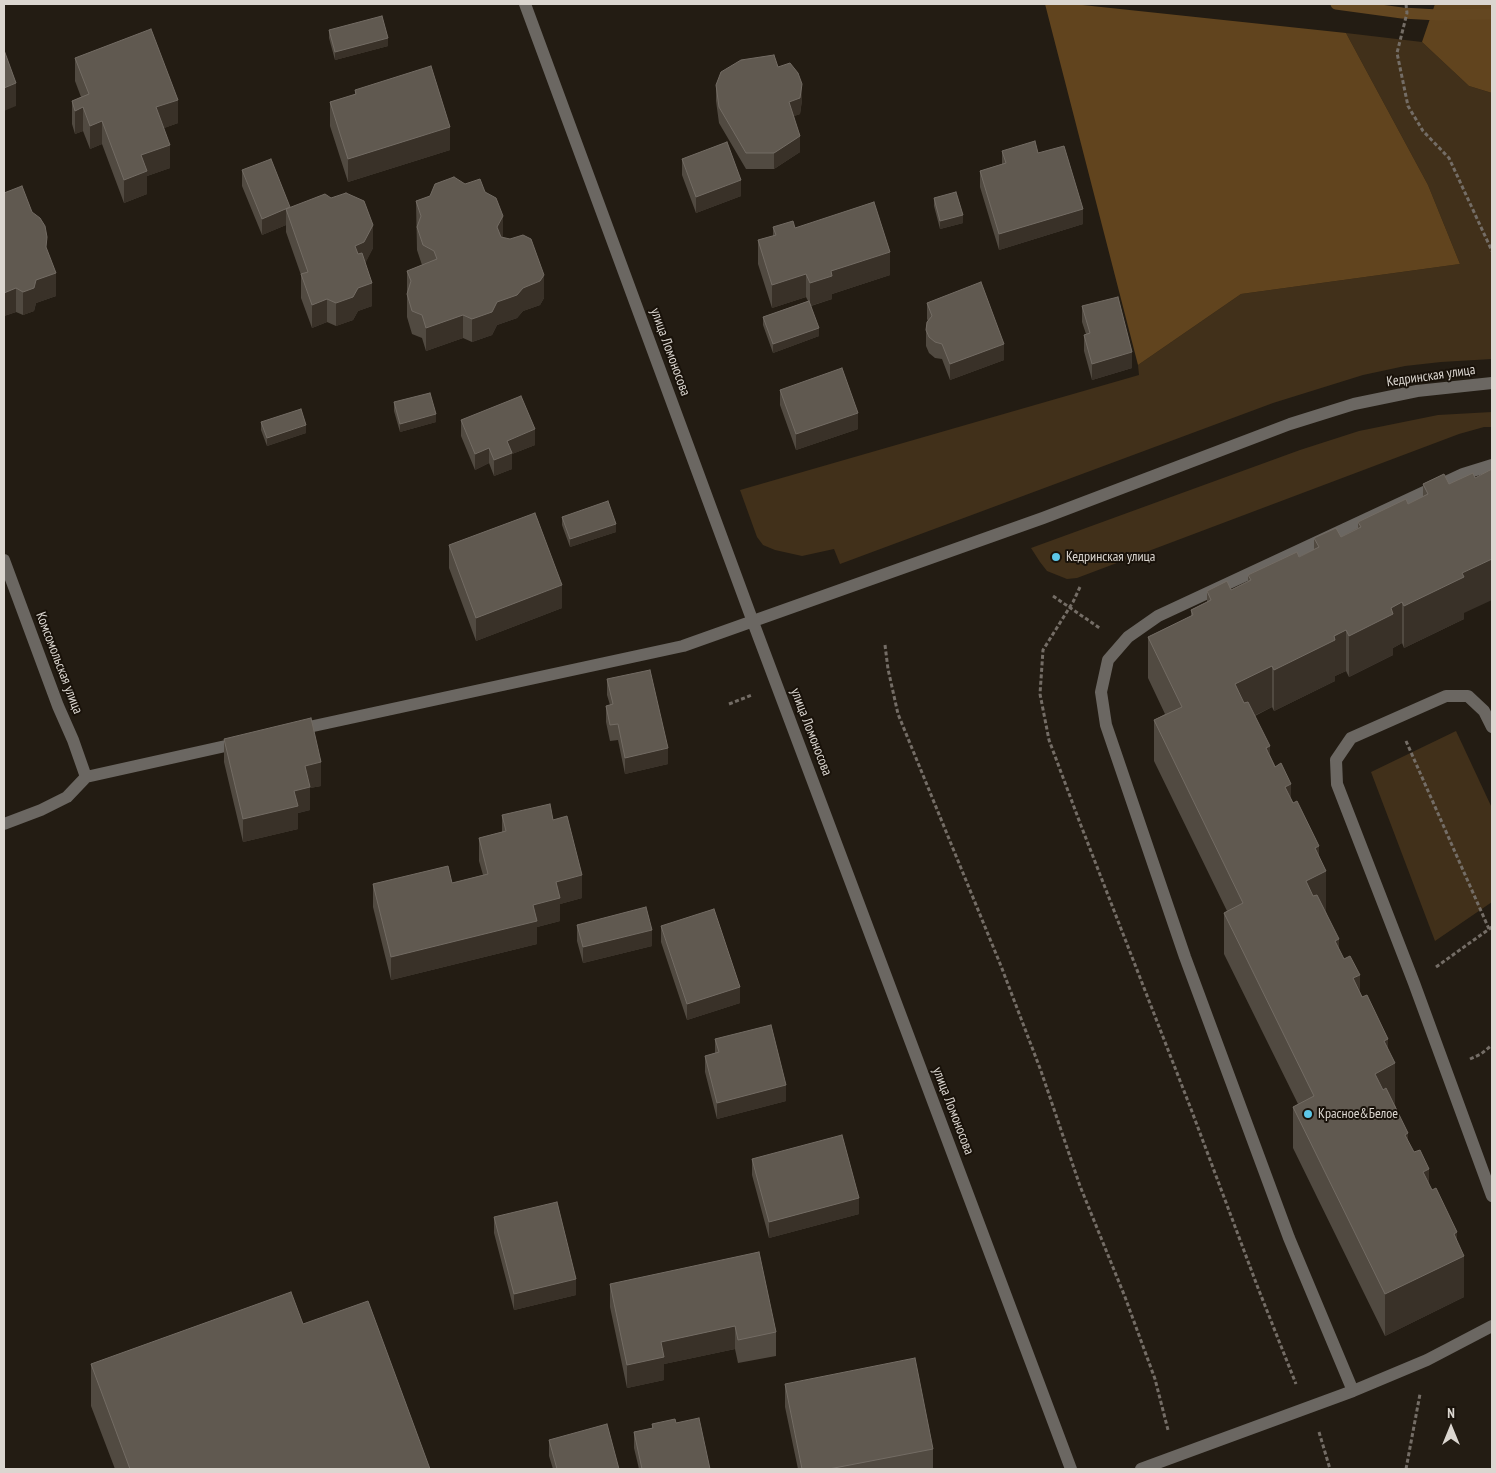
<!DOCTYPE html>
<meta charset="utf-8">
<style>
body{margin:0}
#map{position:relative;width:1496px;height:1473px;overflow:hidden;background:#231c13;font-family:"PT Sans Narrow",sans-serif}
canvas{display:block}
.frame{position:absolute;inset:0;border:5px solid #dbd6d0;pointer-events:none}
.north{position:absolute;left:1426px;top:1403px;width:50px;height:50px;-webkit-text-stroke:4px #19120a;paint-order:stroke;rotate:0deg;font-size:14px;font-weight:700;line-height:20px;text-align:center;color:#dbd6d0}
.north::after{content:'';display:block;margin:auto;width:18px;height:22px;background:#dbd6d0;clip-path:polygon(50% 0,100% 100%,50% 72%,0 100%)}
</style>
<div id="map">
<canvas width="1496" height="1473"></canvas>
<div class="frame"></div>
<div class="north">N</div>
</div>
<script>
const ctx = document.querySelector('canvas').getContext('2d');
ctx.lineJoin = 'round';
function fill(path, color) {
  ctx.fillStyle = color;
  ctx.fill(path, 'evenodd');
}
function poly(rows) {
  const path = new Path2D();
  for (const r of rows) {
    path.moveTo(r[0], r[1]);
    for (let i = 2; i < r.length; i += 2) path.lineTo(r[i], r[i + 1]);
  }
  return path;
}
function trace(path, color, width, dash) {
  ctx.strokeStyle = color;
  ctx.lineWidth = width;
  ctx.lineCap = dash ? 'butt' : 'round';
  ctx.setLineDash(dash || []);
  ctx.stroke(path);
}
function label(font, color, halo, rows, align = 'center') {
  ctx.font = font + ' "PT Sans Narrow",sans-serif';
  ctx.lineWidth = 4;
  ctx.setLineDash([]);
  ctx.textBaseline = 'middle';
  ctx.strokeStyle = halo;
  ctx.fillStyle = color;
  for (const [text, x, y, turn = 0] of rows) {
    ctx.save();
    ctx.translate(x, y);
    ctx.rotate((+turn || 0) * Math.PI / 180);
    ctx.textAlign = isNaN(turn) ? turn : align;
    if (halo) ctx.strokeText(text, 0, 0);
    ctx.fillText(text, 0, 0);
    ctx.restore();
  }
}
const green = poly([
 [1346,33,1422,42,1469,86,1492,93,1492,359,1441,362,1405,366,1363,375,1273,403,840,564,834,549,802,556,775,550,763,545,757,537,740,490,1139,375,1138,365,1241,294,1460,264,1428,185],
 [1492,412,1492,427,1484,427,1459,434,1077,578,1067,579,1047,571,1040,562,1031,548,1300,450,1359,431,1438,415],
 [1456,731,1492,808,1492,902,1435,941,1371,772]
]);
const forest = poly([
 [1045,4,1073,4,1346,33,1428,185,1460,264,1241,294,1138,365],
 [1435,4,1492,4,1492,93,1469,86,1422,42]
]);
const stream = poly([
 [1336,4,1402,13,1438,15,1492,14]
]);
const path = poly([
 [1406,4,1407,13,1397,53,1408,106,1423,131,1449,158,1492,251],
 [1080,587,1073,602,1043,650,1040,694,1049,740,1080,823,1191,1109,1258,1288,1296,1384],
 [1053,596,1101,629],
 [885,645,888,669,898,714,1001,966,1041,1071,1080,1186,1125,1297,1155,1379,1168,1430],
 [729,704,752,695],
 [1406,741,1489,929],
 [1436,967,1492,927],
 [1470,1059,1481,1054,1492,1045],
 [1319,1432,1330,1469],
 [1406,1469,1420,1394]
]);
const minor = poly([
 [525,4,753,622,1071,1469],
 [4,560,58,706,73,740,86,777],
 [1492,727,1484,711,1468,696,1446,696,1351,738,1336,760,1337,784,1414,983,1492,1196],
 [295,730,683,646,1043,518,1290,424,1354,404,1417,391,1492,383],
 [86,777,239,743],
 [4,824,41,810,67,797,86,777],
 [1353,1391,1289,1238,1185,957,1106,725,1101,692,1108,660,1128,637,1158,616,1463,474,1492,465],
 [1141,1469,1353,1391,1427,1360,1492,1326]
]);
const wall = poly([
 [329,30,388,46,335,60,329,38],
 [75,58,178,123,164,128,170,168,147,176,147,194,124,203,102,144,90,149,83,131,75,134,72,124,72,101,81,97,75,81],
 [778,67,802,100,800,114,794,116,800,152,774,169,746,169,719,123,716,101,716,85],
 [355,90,450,150,348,182,330,126,330,102,355,95],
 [1002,151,1083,224,999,250,980,187,980,171,1002,164],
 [682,159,741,196,696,213,682,175],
 [242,170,290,207,373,248,365,263,372,306,358,311,353,320,336,326,327,322,312,328,301,298,301,275,286,232,286,225,262,235,242,186],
 [465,184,485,192,503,237,544,298,540,305,523,311,517,318,497,325,492,335,472,342,463,338,426,351,422,338,412,334,407,317,407,271,422,265,417,250,416,201],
 [4,193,47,251,56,296,36,303,34,311,23,315,16,312,4,316],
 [934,198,963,223,940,229,934,206],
 [773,227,795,228,890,275,832,294,832,299,811,306,819,336,773,353,763,325,763,317,808,301,806,297,772,308,758,264,758,240,773,236],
 [927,303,1004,360,950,380,942,359,935,358,929,353,926,346,926,330,928,321,927,319],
 [1082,306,1132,368,1092,380,1084,351,1084,335,1086,334,1082,322],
 [780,390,858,429,796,450,780,405],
 [394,402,436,422,400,432,394,411],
 [461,420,535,445,512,454,512,469,494,476,489,463,475,470,461,436],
 [261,422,306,433,267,446,261,430],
 [1444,474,1464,613,1464,619,1404,648,1402,643,1393,648,1393,655,1349,677,1346,671,1335,676,1335,681,1274,711,1272,707,1255,716,1270,755,1319,856,1326,912,1339,949,1388,1049,1395,1105,1408,1142,1457,1242,1464,1297,1385,1336,1293,1148,1293,1107,1298,1104,1224,954,1224,913,1227,911,1154,761,1154,720,1165,714,1148,678,1148,637,1191,616,1191,610,1207,602,1207,591,1231,590,1248,582,1248,575,1299,557,1314,550,1314,538,1341,537,1358,528,1358,522,1408,504,1423,497,1423,484],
 [562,517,616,532,570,547,562,525],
 [449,545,562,608,476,641,449,568],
 [607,679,668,764,625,774,618,740,610,741,606,722,606,706,610,705,607,695],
 [224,739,321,786,310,788,310,810,298,813,298,829,243,842,224,762],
 [502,815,553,820,582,898,560,904,560,921,537,927,537,944,391,980,373,907,373,884,452,883,483,875,479,861,479,838,502,832],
 [577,925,652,946,583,963,577,941],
 [661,926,740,1003,687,1020,661,942],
 [715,1039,786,1101,717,1119,705,1072,705,1056,715,1053],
 [752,1159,859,1214,769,1238,752,1175],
 [494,1217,576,1295,514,1310,494,1233],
 [610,1284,776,1332,776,1356,738,1363,735,1349,664,1364,664,1380,627,1388,610,1307],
 [303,1324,430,1469,115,1469,91,1406,91,1364],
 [785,1384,933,1449,933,1469,798,1469,785,1407],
 [676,1423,710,1469,639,1469,634,1448,634,1432,652,1428,652,1424],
 [549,1440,619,1469,553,1469,549,1456]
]);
const shadedWall = poly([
 [388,38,388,46,335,60,335,52],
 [16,83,16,106,4,111,4,88],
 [802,84,802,100,800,114,789,118,789,102],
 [178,100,178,123,156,131,156,107],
 [83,107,83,131,75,134,75,111],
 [102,121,102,144,90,149,90,126],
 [450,127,450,150,348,182,348,159],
 [800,136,800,152,774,169,774,153],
 [170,145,170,168,147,176,147,194,124,203,124,180,141,155],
 [741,180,741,196,696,213,696,197],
 [286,209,286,225,262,235,262,219],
 [1083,209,1083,224,999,250,999,234],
 [963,215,963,223,940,229,940,221],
 [503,216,503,239,497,250,497,227],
 [373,225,373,248,364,266,355,269,355,246],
 [890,252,890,275,832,294,832,299,810,306,810,283,831,271],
 [56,273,56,296,36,303,34,311,23,315,23,292,36,280],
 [806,274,806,297,772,308,772,285],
 [544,275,544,298,540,305,523,311,517,318,497,325,492,335,472,342,472,319,497,302],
 [372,283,372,306,358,311,353,320,336,326,336,303,358,288],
 [16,288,16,312,4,316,4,293],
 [327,299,327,322,312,328,312,305],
 [463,315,463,338,426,351,426,328],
 [819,328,819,336,773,353,773,344],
 [1004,344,1004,360,950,380,950,364],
 [1132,352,1132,368,1092,380,1092,364],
 [858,413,858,429,796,450,796,434],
 [436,414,436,422,400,432,400,424],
 [306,425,306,433,267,446,267,438],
 [535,429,535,445,512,454,512,469,494,476,494,460,507,441],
 [489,448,489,463,475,470,475,454],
 [616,524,616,532,570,547,570,539],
 [1492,559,1492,600,1464,613,1464,619,1404,648,1404,606,1462,573],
 [562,585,562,608,476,641,476,618],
 [1402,602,1402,643,1393,648,1393,655,1349,677,1349,636,1391,608],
 [1346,630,1346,671,1335,676,1335,681,1274,711,1274,670],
 [1272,666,1272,707,1235,725,1235,684],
 [1270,746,1270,788,1266,748],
 [668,748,668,764,625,774,625,758],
 [321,762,321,786,310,788,310,810,298,813,298,829,243,842,243,819,294,791,305,766],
 [1291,784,1291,825,1285,787],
 [1319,846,1319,874,1326,871,1326,912,1306,922,1306,881,1315,848],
 [582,875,582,898,560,904,560,921,537,927,537,944,391,980,391,957,556,882],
 [652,930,652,946,583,963,583,947],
 [1339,939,1339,980,1335,941],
 [1360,975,1360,1016,1353,978],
 [740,987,740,1003,687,1020,687,1004],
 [1388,1039,1388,1067,1395,1063,1395,1105,1375,1115,1375,1074,1384,1041],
 [786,1085,786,1101,717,1119,717,1103],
 [1408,1133,1408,1175,1405,1135],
 [1429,1169,1429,1210,1423,1172],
 [859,1198,859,1214,769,1238,769,1222],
 [1457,1232,1457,1259,1464,1256,1464,1297,1385,1336,1385,1294,1454,1234],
 [576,1279,576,1295,514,1310,514,1294],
 [735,1326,735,1349,664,1364,664,1380,627,1388,627,1365,661,1342]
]);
const building = poly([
 [382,16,388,38,335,52,329,30,382,16],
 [151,29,178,100,156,107,170,145,141,155,147,171,124,180,102,121,90,126,83,107,75,111,72,101,89,94,75,58,151,29],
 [4,50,16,83,4,88,4,50],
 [774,55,778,67,790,63,798,73,802,84,800,98,789,102,800,136,774,153,746,153,719,107,716,85,721,72,741,60,774,55],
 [431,66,450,127,348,159,330,102,356,94,355,90,431,66],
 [1035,141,1038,153,1064,146,1083,209,999,234,980,171,1006,163,1002,151,1035,141],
 [727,142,741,180,696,197,682,159,727,142],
 [271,159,290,207,262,219,242,170,271,159],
 [454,177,465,184,480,179,485,192,496,198,503,216,497,227,501,237,510,239,523,235,531,239,544,275,540,281,523,288,517,295,497,302,492,312,472,319,463,315,426,328,422,315,412,311,407,294,411,281,407,271,437,259,434,251,423,245,417,227,421,216,416,201,430,196,435,184,454,177],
 [22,186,32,212,40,218,45,226,47,237,46,247,56,273,36,280,34,288,23,292,16,288,4,293,4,193,22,186],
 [956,192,963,215,940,221,934,198,956,192],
 [346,193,364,201,373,225,364,242,355,246,358,254,362,253,372,283,358,288,353,297,336,303,327,299,312,305,301,274,308,272,286,209,325,194,331,198,346,193],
 [874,202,890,252,831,271,832,276,810,283,806,274,772,285,758,240,776,235,773,227,793,221,795,228,874,202],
 [981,282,1004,344,950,364,942,344,935,342,929,337,926,330,927,322,932,316,927,303,981,282],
 [1118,297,1132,352,1092,364,1084,335,1090,333,1082,306,1118,297],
 [809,301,819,328,773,344,763,317,809,301],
 [842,368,858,413,796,434,780,390,842,368],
 [430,393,436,414,400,424,394,402,430,393],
 [521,396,535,429,507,441,512,453,494,460,489,448,475,454,461,420,521,396],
 [301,409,306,425,267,438,261,422,301,409],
 [1492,469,1492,559,1462,573,1464,577,1404,606,1402,602,1391,608,1393,614,1349,636,1346,630,1334,636,1335,640,1274,670,1272,666,1235,684,1244,703,1248,702,1270,746,1266,748,1275,767,1281,763,1291,784,1285,787,1293,803,1297,801,1319,846,1315,848,1326,871,1306,881,1313,896,1317,895,1339,939,1335,941,1344,959,1350,956,1360,975,1353,978,1362,997,1367,995,1388,1039,1384,1041,1395,1063,1375,1074,1383,1090,1386,1088,1408,1133,1405,1135,1414,1152,1420,1150,1429,1169,1423,1172,1432,1190,1436,1188,1457,1232,1454,1234,1464,1256,1385,1294,1293,1107,1314,1096,1224,913,1243,903,1154,720,1182,707,1148,637,1193,615,1191,610,1211,600,1207,591,1227,581,1231,590,1251,580,1248,575,1297,552,1299,557,1319,547,1314,538,1336,528,1341,537,1361,527,1358,522,1406,499,1408,504,1428,494,1423,484,1444,474,1449,484,1473,473,1475,478,1492,469],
 [608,501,616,524,570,539,562,517,608,501],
 [535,513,562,585,476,618,449,545,535,513],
 [650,670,668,748,625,758,618,724,610,725,606,706,613,704,607,679,650,670],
 [311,718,321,762,305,766,310,787,294,791,298,806,243,819,224,739,311,718],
 [550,804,553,820,567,816,582,875,556,882,560,898,533,905,537,921,391,957,373,884,448,866,452,883,488,874,479,838,506,831,502,815,550,804],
 [646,907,652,930,583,947,577,925,646,907],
 [714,909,740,987,687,1004,661,926,714,909],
 [771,1025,786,1085,717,1103,705,1056,719,1052,715,1039,771,1025],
 [842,1135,859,1198,769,1222,752,1159,842,1135],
 [557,1202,576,1279,514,1294,494,1217,557,1202],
 [759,1252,776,1332,738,1340,735,1326,661,1342,664,1357,627,1365,610,1284,759,1252],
 [291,1292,303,1324,368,1301,430,1469,130,1469,91,1364,291,1292],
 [915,1358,933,1449,829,1469,802,1469,785,1384,915,1358],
 [699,1418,710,1469,642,1469,634,1432,653,1428,652,1424,675,1419,676,1423,699,1418],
 [607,1424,619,1469,557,1469,549,1440,607,1424]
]);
const markers = [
 [1056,557,5,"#5dc7e8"],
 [1308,1114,5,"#5dc7e8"]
];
const streetNames = [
 ["улица Ломоносова",670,352,70],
 ["Кедринская улица",1431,376,-8],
 ["Комсомольская улица",59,663,69],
 ["улица Ломоносова",811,732,69],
 ["улица Ломоносова",953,1111,69]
];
const poiNames = [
 ["Кедринская улица",1066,557],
 ["Красное&Белое",1318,1114]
];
fill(green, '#41301a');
fill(forest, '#61441e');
trace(stream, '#644721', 11);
trace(path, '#746d66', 3, [4, 2.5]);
trace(minor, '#6b6762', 12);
fill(wall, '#514a41');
fill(shadedWall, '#393128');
fill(building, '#605950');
trace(building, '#736c64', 1);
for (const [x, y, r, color] of markers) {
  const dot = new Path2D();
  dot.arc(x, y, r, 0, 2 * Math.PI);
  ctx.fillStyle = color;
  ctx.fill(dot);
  trace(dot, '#19120a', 2);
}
label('14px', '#dbd6d0', '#19120a', streetNames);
label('14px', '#dbd6d0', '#19120a', poiNames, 'left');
</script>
